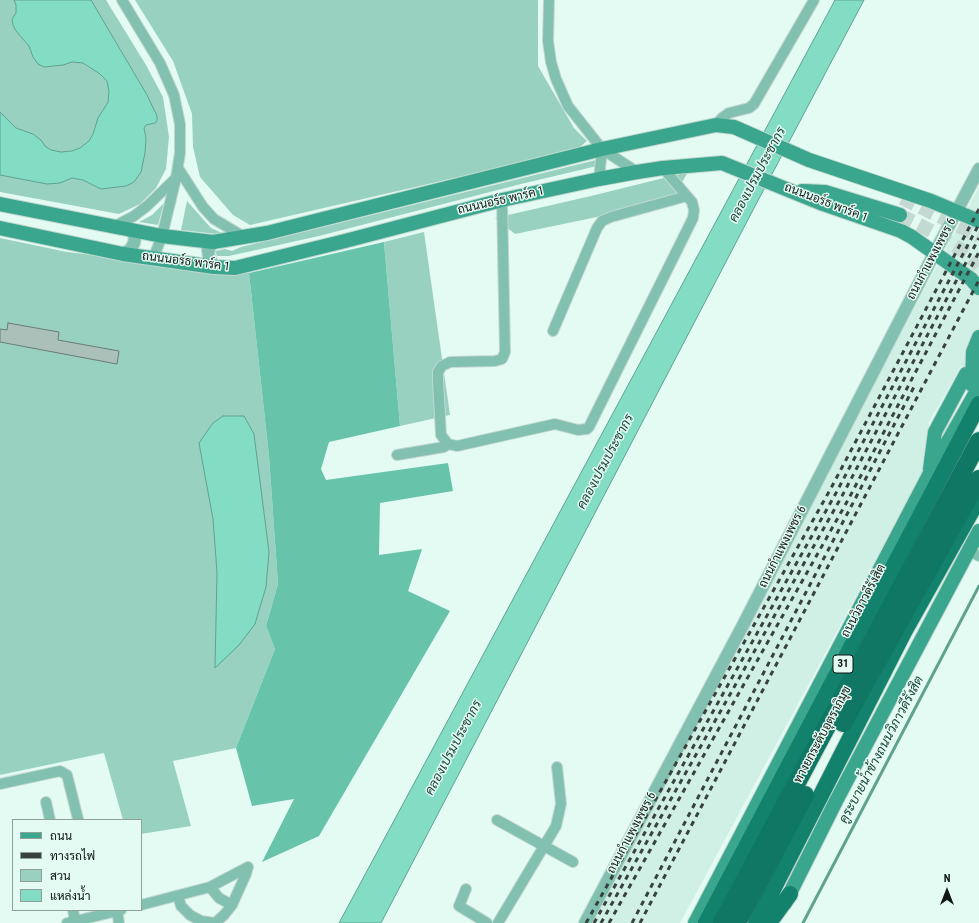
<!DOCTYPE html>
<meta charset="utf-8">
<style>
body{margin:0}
#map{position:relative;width:979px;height:923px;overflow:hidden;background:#e4fbf3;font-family:"Roboto Condensed",Sarabun,sans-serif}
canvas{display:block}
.legend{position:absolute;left:12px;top:819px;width:130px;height:92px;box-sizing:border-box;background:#e4fbf3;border:1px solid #8fa09b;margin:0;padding:5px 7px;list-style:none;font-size:12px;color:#101816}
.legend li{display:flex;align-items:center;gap:8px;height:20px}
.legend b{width:20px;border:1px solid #8fa09b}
.north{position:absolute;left:927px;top:871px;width:40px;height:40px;-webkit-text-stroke:3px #e4fbf3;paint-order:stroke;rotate:0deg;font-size:11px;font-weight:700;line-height:16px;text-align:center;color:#101816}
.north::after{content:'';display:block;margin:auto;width:14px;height:18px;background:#101816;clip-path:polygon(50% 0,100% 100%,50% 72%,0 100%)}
</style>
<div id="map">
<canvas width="979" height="923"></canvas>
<ul class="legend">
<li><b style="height:5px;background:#39a68d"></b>ถนน</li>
<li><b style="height:5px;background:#38433f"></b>ทางรถไฟ</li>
<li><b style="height:11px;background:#99d1c0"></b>สวน</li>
<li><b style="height:11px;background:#82ddc4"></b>แหล่งน้ำ</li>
</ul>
<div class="north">N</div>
</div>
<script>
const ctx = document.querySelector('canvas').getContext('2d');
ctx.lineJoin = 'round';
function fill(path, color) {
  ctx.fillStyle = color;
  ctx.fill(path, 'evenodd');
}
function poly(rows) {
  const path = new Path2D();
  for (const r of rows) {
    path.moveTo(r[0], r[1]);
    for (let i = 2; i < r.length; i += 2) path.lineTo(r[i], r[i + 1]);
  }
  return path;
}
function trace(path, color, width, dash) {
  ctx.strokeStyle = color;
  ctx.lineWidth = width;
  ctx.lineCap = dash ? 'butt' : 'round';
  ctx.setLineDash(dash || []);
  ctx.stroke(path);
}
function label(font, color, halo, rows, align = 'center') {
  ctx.font = font + ' "Roboto Condensed",Sarabun,sans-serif';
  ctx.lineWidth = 3;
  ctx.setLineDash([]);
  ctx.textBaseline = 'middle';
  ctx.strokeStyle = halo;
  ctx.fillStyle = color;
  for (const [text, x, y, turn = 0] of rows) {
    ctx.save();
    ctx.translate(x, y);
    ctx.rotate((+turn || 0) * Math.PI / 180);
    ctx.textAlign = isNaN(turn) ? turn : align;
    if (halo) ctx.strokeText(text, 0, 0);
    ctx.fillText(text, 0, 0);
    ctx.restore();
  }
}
const built = poly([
 [979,187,979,369,977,374,961,366,929,422,924,470,680,923,578,923,804,515]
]);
const green = poly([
 [0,0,106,0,146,65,163,97,169,137,166,169,156,188,140,204,119,214,0,192],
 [135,0,538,0,538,66,574,128,587,141,576,150,250,225,233,215,200,177,193,147,192,114,173,61],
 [596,160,597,166,521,184,319,236,229,256,217,256,215,251,225,249,232,251,241,247],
 [688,172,674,196,597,217,515,234,495,218,591,196],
 [187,201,211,228,222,233,216,234,181,230],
 [164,203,158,225,139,222,152,215],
 [424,232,450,415,400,426,384,242],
 [0,238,67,252,249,273,269,456,278,584,266,626,275,649,236,748,173,761,191,826,141,834,141,820,123,820,104,753,0,775]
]);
const forest = poly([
 [384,242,400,426,329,442,321,469,326,480,448,463,453,491,380,503,379,555,422,549,408,591,450,611,319,836,262,862,294,799,252,806,236,748,275,649,266,626,278,584,269,456,249,273]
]);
const water = poly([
 [14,0,91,0,147,95,157,116,157,121,155,123,146,125,144,128,146,138,145,153,141,172,134,182,126,186,101,189,83,180,72,178,60,183,47,184,0,175,0,112,16,128,33,134,41,140,45,146,51,150,61,152,72,151,80,148,89,141,93,134,98,118,108,102,109,91,107,81,100,74,83,63,72,62,63,65,44,67,38,64,33,57,29,46,16,31,13,25,12,19,16,13,16,5,14,0],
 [835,0,864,0,753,210,381,923,339,923,835,0],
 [223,416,244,416,254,434,269,552,266,587,255,624,239,645,215,668,217,572,213,519,199,443,213,423,223,416]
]);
const stream = poly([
 [803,923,979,586]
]);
const building = poly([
 [8,323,59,332,58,340,119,351,117,364,0,342,0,329,7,330,8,323]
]);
const secondaryTunnel = poly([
 [902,198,979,236],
 [900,215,935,233,968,254,979,266]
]);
const minor = poly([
 [122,0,160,63,174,95,180,124,180,153,176,178,162,236,153,259],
 [549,0,548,41,551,62,556,79,568,106,602,149,637,172],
 [716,125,722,118,729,113,749,108,754,104,814,0],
 [178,168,203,207,214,219,244,237],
 [599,179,602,149],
 [113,227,134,216,147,206,176,178],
 [553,331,597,228,602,221,611,217,687,196],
 [448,444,441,435,438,380,438,372,442,366,450,362,495,361,502,359,505,352,502,200],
 [397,455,444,447,448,444,457,446,555,424,578,430,587,429,589,427,693,218,694,210,692,202,663,168],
 [969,551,979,556],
 [0,784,60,771,67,775,78,819],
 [46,802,50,820],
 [497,820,573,862],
 [210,887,219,898,232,905],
 [466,889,459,906,487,923],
 [141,905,210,887,248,867,246,874,232,905,224,915,215,923,201,921,190,915,181,906,178,896],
 [73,910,75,921],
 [117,911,119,923],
 [67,923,121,910],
 [498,923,556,826,561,804,557,767]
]);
const tertiary = poly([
 [213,242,208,250,209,257,214,267],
 [123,254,131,249,134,243,135,238,132,231],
 [585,923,742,627,934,254,979,169]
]);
const secondary = poly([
 [802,191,825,192,900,215],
 [0,204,162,236,213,242,267,233,602,149,716,125,734,127,809,160,931,201,979,221],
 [0,228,123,254,214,267,235,268,345,241,502,200,599,179,637,172,663,168,722,163,823,204,901,231,912,237,971,279,979,288],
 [972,385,973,352,979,337],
 [930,469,935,432,966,374],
 [785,903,836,801,979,531],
 [695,923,929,475,979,387]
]);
const trunk = poly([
 [706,923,979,404],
 [756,923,904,632,979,498],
 [769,923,790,894]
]);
const motorway = poly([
 [843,723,979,479],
 [722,923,979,441],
 [737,923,805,795]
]);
const rail = poly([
 [586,923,830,490,979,209],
 [594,923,836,493,979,224],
 [601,923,842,496,979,238],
 [609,923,848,500,979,252],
 [632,923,915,385],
 [640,923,979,280]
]);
const shields = [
 [843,664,20]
];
const shieldNames = [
 ["31",843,664]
];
const streetNames = [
 ["ถนนนอร์ธ พาร์ค 1",501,201,-13],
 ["ถนนนอร์ธ พาร์ค 1",826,203,21],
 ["ถนนกำแพงเพชร 6",932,259,-62],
 ["ถนนนอร์ธ พาร์ค 1",186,262,7],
 ["ถนนกำแพงเพชร 6",783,547,-63],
 ["ถนนวิภาวดีรังสิต",864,601,-62],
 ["ทางยกระดับอุตราภิมุข",823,735,-62],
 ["ถนนกำแพงเพชร 6",632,833,-62]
];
const waterNames = [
 ["คลองเปรมประชากร",758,175,-62],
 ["คลองเปรมประชากร",606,462,-62],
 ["คลองเปรมประชากร",454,748,-62],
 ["คูระบายน้ำข้างถนนวิภาวดีรังสิต",882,750,-62]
];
fill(built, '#d0f0e6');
fill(green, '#99d1c0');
fill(forest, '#68c3ab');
fill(water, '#82ddc4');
trace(water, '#60a290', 1);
trace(stream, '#60a290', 3);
fill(building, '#aac0b9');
trace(building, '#697d77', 1);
trace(secondaryTunnel, '#c4d9d2', 14, [14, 7]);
trace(minor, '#c2d7d0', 12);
trace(tertiary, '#c2d7d0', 14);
trace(secondary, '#c2d7d0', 16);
trace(trunk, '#c2d7d0', 18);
trace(motorway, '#c2d7d0', 20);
trace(minor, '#82c1af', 10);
trace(tertiary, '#82c1af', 12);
trace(secondary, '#39a68d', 14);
trace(trunk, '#12826c', 16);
trace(motorway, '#0f7763', 18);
trace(rail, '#38433f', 3, [5, 5]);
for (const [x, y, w] of shields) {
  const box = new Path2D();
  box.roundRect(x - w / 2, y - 9, w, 18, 3);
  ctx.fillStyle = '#e4fbf3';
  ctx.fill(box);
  trace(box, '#101816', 1);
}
label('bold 11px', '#101816', null, shieldNames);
label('12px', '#101816', '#e4fbf3', streetNames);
label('italic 13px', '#1c453b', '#e4fbf3', waterNames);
</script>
